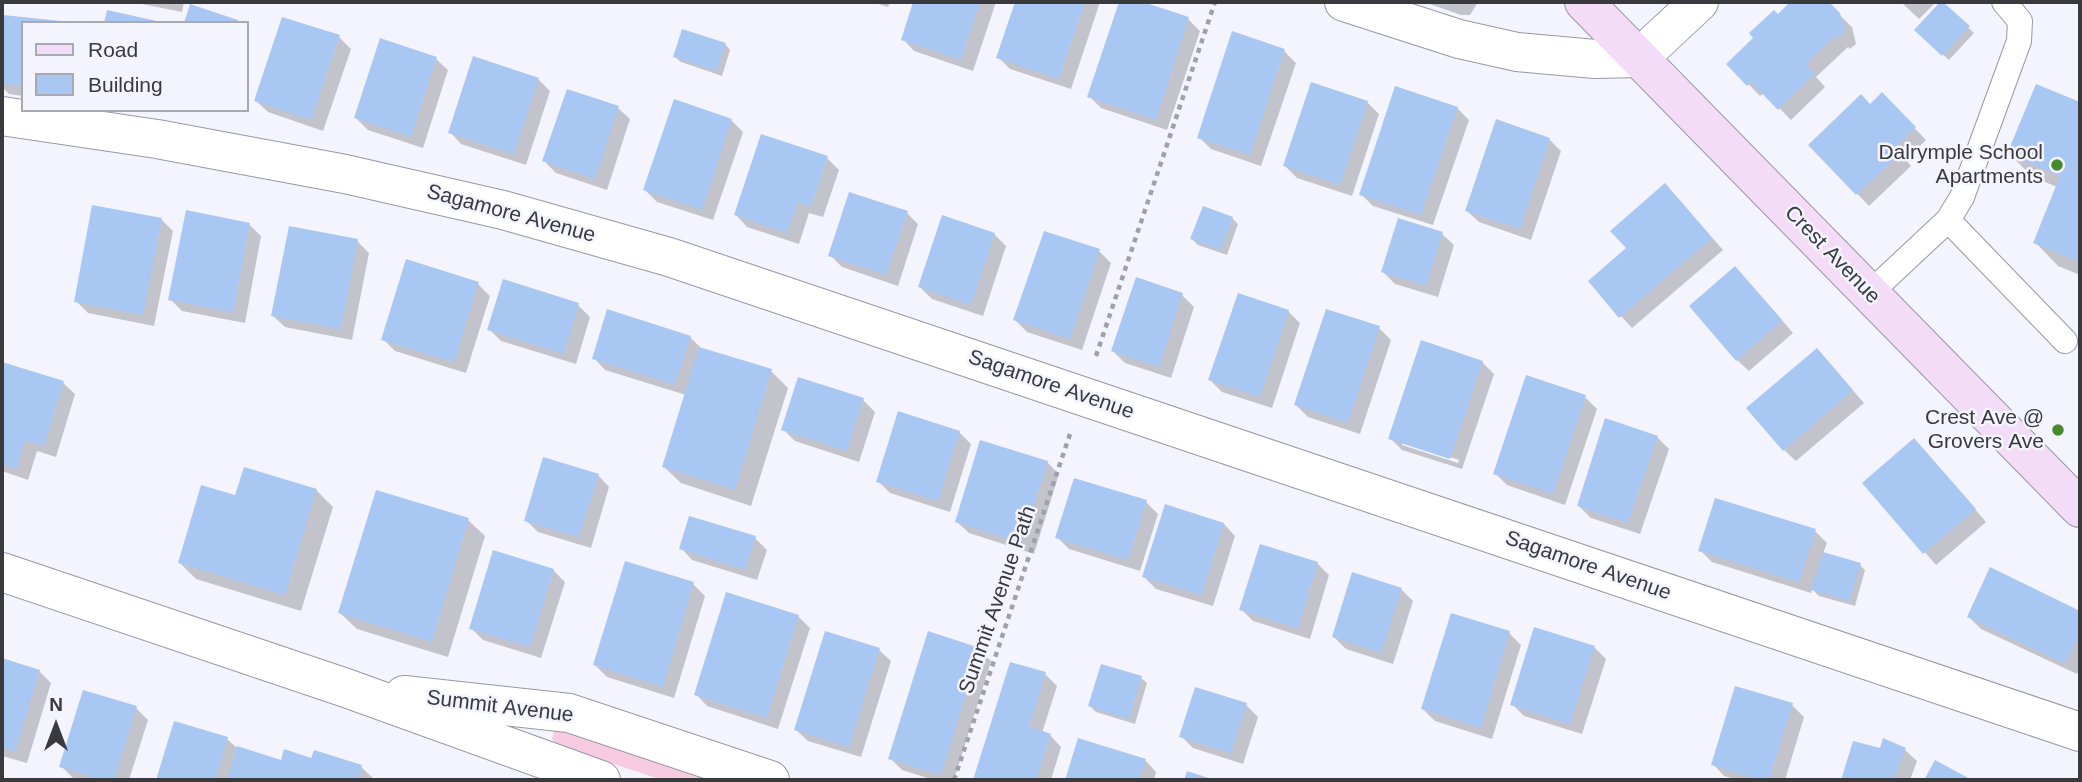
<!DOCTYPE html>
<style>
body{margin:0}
#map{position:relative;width:2082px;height:782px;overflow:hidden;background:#f4f4fe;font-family:Helvetica,sans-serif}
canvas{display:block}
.frame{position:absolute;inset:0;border:4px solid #39393e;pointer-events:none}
.legend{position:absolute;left:21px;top:21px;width:228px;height:91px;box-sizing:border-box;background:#f4f4fe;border:2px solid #a9a9b1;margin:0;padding:9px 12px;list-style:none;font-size:21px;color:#39393e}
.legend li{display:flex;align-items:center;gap:14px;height:35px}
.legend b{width:35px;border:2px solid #a9a9b1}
.north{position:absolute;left:21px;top:691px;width:70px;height:70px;-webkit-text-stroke:5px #f4f4fe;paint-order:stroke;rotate:0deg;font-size:19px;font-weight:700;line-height:28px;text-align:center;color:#39393e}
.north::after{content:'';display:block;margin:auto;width:24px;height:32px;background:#39393e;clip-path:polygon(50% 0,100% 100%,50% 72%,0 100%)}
</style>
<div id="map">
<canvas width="2082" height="782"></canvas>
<div class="frame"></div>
<ul class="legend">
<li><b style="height:9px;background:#f2dcf8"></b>Road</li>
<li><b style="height:19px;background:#a9c7f3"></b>Building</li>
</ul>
<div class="north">N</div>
</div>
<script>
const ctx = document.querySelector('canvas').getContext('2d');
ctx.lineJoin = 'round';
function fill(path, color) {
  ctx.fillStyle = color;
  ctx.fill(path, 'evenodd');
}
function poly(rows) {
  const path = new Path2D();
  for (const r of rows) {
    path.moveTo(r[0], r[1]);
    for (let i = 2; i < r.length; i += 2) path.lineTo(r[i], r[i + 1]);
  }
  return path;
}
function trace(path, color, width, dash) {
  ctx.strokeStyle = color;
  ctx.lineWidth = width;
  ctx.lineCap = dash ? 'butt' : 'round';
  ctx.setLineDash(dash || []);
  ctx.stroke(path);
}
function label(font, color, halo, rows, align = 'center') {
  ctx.font = font + ' Helvetica,sans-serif';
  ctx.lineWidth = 5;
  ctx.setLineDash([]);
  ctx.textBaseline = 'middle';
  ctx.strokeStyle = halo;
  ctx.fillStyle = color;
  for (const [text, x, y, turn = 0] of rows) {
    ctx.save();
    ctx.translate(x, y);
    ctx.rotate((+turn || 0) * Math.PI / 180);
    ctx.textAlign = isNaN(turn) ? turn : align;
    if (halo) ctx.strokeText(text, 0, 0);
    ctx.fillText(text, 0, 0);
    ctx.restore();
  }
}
const green = poly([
 [559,729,711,780,662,780,557,745,552,739,554,731]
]);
const shadow = poly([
 [132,2,184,2,182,12],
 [872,2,890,2,888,7],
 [915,2,996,2,973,71,914,51,903,39],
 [1017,2,1100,2,1071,89,1010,69,998,57],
 [1120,2,1137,2,1188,19,1200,31,1167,130,1101,108,1089,96],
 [1424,2,1478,2,1470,15,1461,15],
 [1792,2,1826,2,1852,27,1856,44,1850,49,1848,47,1816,77,1825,87,1791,120,1764,93,1760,96,1729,64],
 [1901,2,1936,2,1919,19],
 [1942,3,1974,33,1949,60,1916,30],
 [4,17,61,23,23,23,23,96,9,94,2,87],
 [339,37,351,49,323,131,268,112,256,101],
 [725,44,730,50,722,76,681,62,675,57],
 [1284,51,1296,63,1261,166,1211,149,1199,137],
 [436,59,448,70,423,148,368,130,356,118],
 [538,79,550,91,526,165,461,144,450,132],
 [2037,86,2080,104,2080,275,2058,266,2035,242,2057,187,2033,177,2009,154],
 [1882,94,1926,140,1906,160,1911,166,1869,206,1811,145,1870,106],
 [1367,102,1379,114,1352,196,1297,178,1285,166],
 [618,108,630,119,607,190,556,173,544,161],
 [1457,108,1469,120,1433,225,1373,206,1361,194],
 [731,120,743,132,713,220,657,202,645,190],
 [1549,139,1561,151,1531,240,1479,222,1467,211],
 [827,158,839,170,823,217,809,213,799,244,747,227,736,215],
 [1677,197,1723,250,1632,328,1621,316,1628,248],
 [907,213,918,224,898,286,842,267,830,255],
 [1232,218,1238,224,1227,255,1198,245,1192,239],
 [161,219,173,231,154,326,88,313,76,301],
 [249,224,261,236,245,323,182,311,170,299],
 [994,234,1006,246,983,316,932,299,920,287],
 [1442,234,1454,245,1438,297,1395,284,1383,272],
 [357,241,369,253,352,340,285,327,273,316],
 [1099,251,1111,263,1082,350,1027,332,1015,320],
 [1747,280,1793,333,1749,371,1737,360],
 [478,284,490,296,466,373,395,351,383,339],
 [1182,295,1194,307,1171,378,1125,363,1113,351],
 [578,305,590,317,576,364,501,341,489,329],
 [1288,311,1300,323,1272,408,1222,392,1210,380],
 [1379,328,1391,340,1360,434,1308,417,1296,405],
 [690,337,703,350,771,371,788,388,751,506,681,483,664,467,686,395,605,370,594,358],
 [1482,362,1494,374,1462,469,1402,450,1390,438],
 [1402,441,1459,460,1458,463,1402,445],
 [1828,362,1864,403,1796,461,1784,450],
 [2,364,63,383,75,394,56,457,37,451,28,480,2,471],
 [1585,397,1597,409,1565,505,1507,485,1495,473],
 [863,400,875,412,859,462,795,441,783,429],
 [959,432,971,444,950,512,890,493,878,481],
 [1657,437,1669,449,1640,534,1591,518,1579,506],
 [1926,452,1986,522,1936,565,1864,483],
 [1047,462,1059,474,1034,554,969,533,957,522],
 [598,475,609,487,591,548,538,532,526,520],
 [316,490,333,507,301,611,196,579,180,563,236,498],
 [377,492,468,520,485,536,448,657,357,629,340,613],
 [1146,502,1158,514,1140,571,1069,549,1057,537],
 [1224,524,1235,536,1213,606,1156,589,1144,577],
 [1815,531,1827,543,1823,553,1860,565,1865,570,1855,606,1819,596,1812,589,1811,593,1712,562,1700,550],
 [755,538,767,550,757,580,692,560,681,548],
 [1317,563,1329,575,1310,639,1253,621,1241,609],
 [553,570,565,582,541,658,483,640,471,628],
 [1991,570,2080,613,2080,668,2077,674,1981,629,1969,617],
 [693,584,705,596,674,698,607,677,595,665],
 [1401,589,1413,601,1393,664,1346,649,1334,637],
 [798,616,810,628,778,729,707,706,696,694],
 [1509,633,1521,645,1492,739,1435,721,1423,709],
 [1594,647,1606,659,1582,734,1524,716,1512,704],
 [879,650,891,661,861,757,808,741,796,730],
 [979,650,991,661,954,780,934,780,902,770,890,758],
 [2,660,39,671,51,683,27,763,2,756],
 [1011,664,1045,674,1057,686,1042,733,1050,735,1061,747,1051,780,975,780],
 [1141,678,1147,683,1135,724,1096,712,1090,706],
 [1246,705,1258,717,1243,764,1193,748,1181,736],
 [1792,705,1804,717,1785,780,1738,780,1724,776,1713,764],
 [136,708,148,720,129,780,80,780,73,778,61,766],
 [175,723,227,739,236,747,282,762,313,760,361,767,375,780,157,780],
 [1079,740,1145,760,1156,772,1154,780,1067,780],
 [1884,740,1905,750,1917,761,1910,780,1843,780,1854,743,1881,750]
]);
const building = poly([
 [913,2,980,2,961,60,901,40],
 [1015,2,1085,2,1059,79,996,58],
 [1119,2,1143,2,1189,17,1156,120,1087,97],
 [1790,2,1829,2,1840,13,1845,31,1838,38,1835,36,1806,64,1815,74,1778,110,1751,82,1747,86,1726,64,1753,38,1749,33,1774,10,1778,14],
 [1940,2,1943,2,1970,26,1942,56,1914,30],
 [190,4,238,20,238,23,184,23],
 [107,10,161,22,161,23,104,23],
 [3,15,61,21,61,23,23,23,23,86,2,84],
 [282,17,340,35,311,120,254,101],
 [682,29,726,43,716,71,673,57],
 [1232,31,1285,49,1250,155,1197,138],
 [380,38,437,57,411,137,354,118],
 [473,56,539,78,514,154,448,133],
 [1311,82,1368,101,1340,185,1283,166],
 [2036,84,2080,102,2080,262,2033,243,2060,176,2007,154],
 [1395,86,1458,107,1421,215,1359,195],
 [567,89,619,106,595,179,542,161],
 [1882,92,1916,127,1895,147,1901,153,1856,195,1808,145,1861,94,1870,104],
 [674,99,732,119,702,210,643,190],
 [1496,119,1550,138,1520,229,1465,211],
 [761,134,828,156,811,207,798,202,787,233,734,215],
 [1665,183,1712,238,1619,318,1588,281,1626,248,1610,231],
 [849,192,908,211,886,275,828,256],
 [92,205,162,218,143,315,74,302],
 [1203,206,1233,217,1221,250,1190,239],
 [186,210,250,223,233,312,168,300],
 [942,215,995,233,971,305,918,287],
 [1398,218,1443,232,1426,286,1381,272],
 [289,226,358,239,341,329,271,316],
 [1044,231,1100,249,1070,339,1013,320],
 [406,259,479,282,454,362,381,340],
 [1735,266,1782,320,1736,361,1689,306],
 [1136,277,1183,293,1159,367,1111,351],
 [503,279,579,303,564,354,487,330],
 [1238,293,1289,310,1260,397,1208,380],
 [607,309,691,336,675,385,592,359],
 [1326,309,1380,326,1348,423,1294,405],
 [1421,340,1483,361,1450,459,1388,439],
 [699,347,772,369,735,490,662,467],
 [1817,348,1853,390,1783,451,1746,408],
 [2,362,64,381,44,446,25,441,16,469,2,464],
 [1526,375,1586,395,1553,494,1493,474],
 [798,377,864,398,847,451,781,430],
 [898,411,960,431,938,501,876,482],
 [1605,418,1658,436,1628,523,1577,506],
 [1914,438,1976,509,1923,554,1862,483],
 [980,440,1048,461,1022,543,955,522],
 [543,457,599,474,579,537,524,521],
 [244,467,317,489,285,595,178,563,201,485,235,495],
 [1074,478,1147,500,1128,560,1055,538],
 [376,490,469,518,432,642,338,613],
 [1715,498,1816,529,1799,582,1698,551],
 [1165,504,1224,523,1202,595,1142,577],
 [689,516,756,536,745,570,679,549],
 [1260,544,1318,562,1298,628,1239,610],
 [493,550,554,569,530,647,469,629],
 [1823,552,1861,563,1849,601,1811,590],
 [625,561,694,582,663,687,593,665],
 [1990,567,2080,611,2080,632,2065,664,1967,617],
 [1352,572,1402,588,1381,653,1332,637],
 [726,592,799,615,767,718,694,695],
 [1451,613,1510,631,1481,728,1421,709],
 [1534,627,1595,646,1570,724,1510,705],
 [825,631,880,648,849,747,794,730],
 [928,631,980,648,941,775,888,759],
 [2,658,40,670,15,752,2,748],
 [1010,662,1046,672,1029,726,1051,734,1036,780,973,780],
 [1101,664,1142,676,1129,719,1088,706],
 [1735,686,1793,703,1769,780,1761,780,1711,765],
 [1195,687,1247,703,1231,753,1179,737],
 [83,690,137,706,114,780,103,780,59,767],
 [174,721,228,737,215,780,156,780],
 [1078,738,1146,759,1139,780,1065,780],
 [1883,738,1906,748,1893,780,1841,780,1853,741,1880,748],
 [237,746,281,760,284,749,311,758,314,750,362,765,358,780,227,780],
 [1935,760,1972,780,1924,780],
 [1187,771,1215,780,1184,780]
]);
const path = poly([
 [1096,356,1215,2],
 [954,780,1070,434]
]);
const service = poly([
 [1948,220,1962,197,2019,41,2020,21,2004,2],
 [1870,293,1948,220,2065,341]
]);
const minor = poly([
 [1344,2,1459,39,1517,52,1595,59,1639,58,1699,2],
 [2,116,157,139,345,174,503,210,669,257,2080,732],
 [2,572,346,688,601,780],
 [404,695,569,713,770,780]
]);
const secondary = poly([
 [1584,2,2080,508]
]);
const markers = [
 [2057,165,7,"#468a2e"],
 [2058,430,7,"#468a2e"]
];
const poiNames = [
 ["Dalrymple School",2043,153],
 ["Apartments",2043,177],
 ["Crest Ave @",2044,418],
 ["Grovers Ave",2044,442]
];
const streetNames = [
 ["Sagamore Avenue",511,214,15],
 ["Crest Avenue",1832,255,46],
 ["Sagamore Avenue",1051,385,19],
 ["Sagamore Avenue",1588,566,19],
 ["Summit Avenue Path",998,600,-71],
 ["Summit Avenue",500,707,7]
];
fill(green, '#f7cbe0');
fill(shadow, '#0003');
fill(building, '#a9c7f3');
trace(service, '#9998a4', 26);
trace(minor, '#9998a4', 40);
trace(secondary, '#9998a4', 40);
trace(path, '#a0a0a8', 4.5, [5, 5]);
trace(service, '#fff', 24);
trace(minor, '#fff', 38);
trace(secondary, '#f2dcf8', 38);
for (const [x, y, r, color] of markers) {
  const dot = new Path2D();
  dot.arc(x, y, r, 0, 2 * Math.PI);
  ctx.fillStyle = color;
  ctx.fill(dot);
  trace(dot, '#f4f4fe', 2.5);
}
label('21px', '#39393e', '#f4f4fe', poiNames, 'right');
label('21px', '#39393e', '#f4f4fe', streetNames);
</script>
